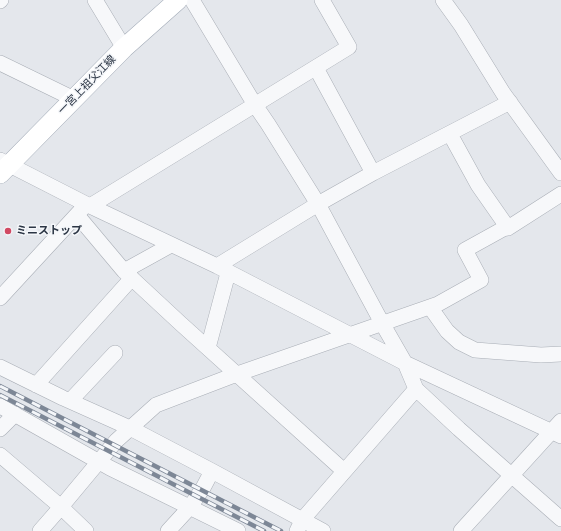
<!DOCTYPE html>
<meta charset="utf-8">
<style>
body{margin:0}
canvas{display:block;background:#e4e7ec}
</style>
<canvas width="561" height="531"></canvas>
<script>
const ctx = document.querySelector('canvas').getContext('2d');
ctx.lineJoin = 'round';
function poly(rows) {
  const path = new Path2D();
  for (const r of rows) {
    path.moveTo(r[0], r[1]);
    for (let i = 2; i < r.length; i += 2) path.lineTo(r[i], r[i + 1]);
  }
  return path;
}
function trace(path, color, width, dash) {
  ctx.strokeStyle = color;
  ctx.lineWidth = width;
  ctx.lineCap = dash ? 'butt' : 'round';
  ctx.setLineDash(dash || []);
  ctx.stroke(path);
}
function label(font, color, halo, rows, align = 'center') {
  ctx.font = font + ' Rubik,"Noto Sans JP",sans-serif';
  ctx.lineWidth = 3;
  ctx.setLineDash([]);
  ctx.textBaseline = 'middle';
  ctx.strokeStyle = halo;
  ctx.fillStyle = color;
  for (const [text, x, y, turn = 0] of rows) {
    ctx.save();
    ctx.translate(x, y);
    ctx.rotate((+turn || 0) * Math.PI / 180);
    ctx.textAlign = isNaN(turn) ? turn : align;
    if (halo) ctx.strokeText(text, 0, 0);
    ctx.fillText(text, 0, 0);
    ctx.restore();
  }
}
const minor = poly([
 [95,0,124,48],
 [192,0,255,105,268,124,318,204,382,323,405,363,416,389,459,429,561,519],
 [443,0,461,25,503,93,561,173],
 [0,1,1,0],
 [0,63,74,99],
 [316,68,373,173],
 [450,134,478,185,508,228],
 [0,160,90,206,217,266,405,363,561,436],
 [90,206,349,47,322,0],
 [77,215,124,271,180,323,344,471],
 [217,266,318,204,373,173,510,102],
 [124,271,171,245],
 [0,298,83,208],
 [430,307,447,331,459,342,475,350,541,355,561,354],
 [208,348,228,273],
 [0,367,63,398,130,428,212,471,323,531],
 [36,385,132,278],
 [70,401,115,353],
 [0,406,110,468,238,531],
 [0,429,15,414],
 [0,455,61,507,86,531],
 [40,531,61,507,116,441,156,405,237,374,438,304,481,280,465,250,503,229,508,228,561,194],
 [168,531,190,507,203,488,212,471],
 [297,531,302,520,416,389],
 [461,531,561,421]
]);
const major = poly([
 [0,174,124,48,178,0]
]);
const rail = poly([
 [0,386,281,531],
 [0,395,264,531]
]);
const markers = [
 [8,231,4,"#d14962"]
];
const streetNames = [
 ["一宮上祖父江線",87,85,-46]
];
const poiNames = [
 ["ミニストップ",16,231]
];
trace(minor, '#a9aeb6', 16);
trace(major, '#a3acb8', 20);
trace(minor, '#f7f8fa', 15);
trace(major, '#fff', 19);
trace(rail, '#7d8796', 4.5);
trace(rail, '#f4f6f9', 3, [9]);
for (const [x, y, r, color] of markers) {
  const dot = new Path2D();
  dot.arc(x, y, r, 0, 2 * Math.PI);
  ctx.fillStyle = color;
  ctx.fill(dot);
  trace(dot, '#f4f6f9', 1.5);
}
label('11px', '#2b3544', '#f4f6f9', streetNames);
label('bold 11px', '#2b3544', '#f4f6f9', poiNames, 'left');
</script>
